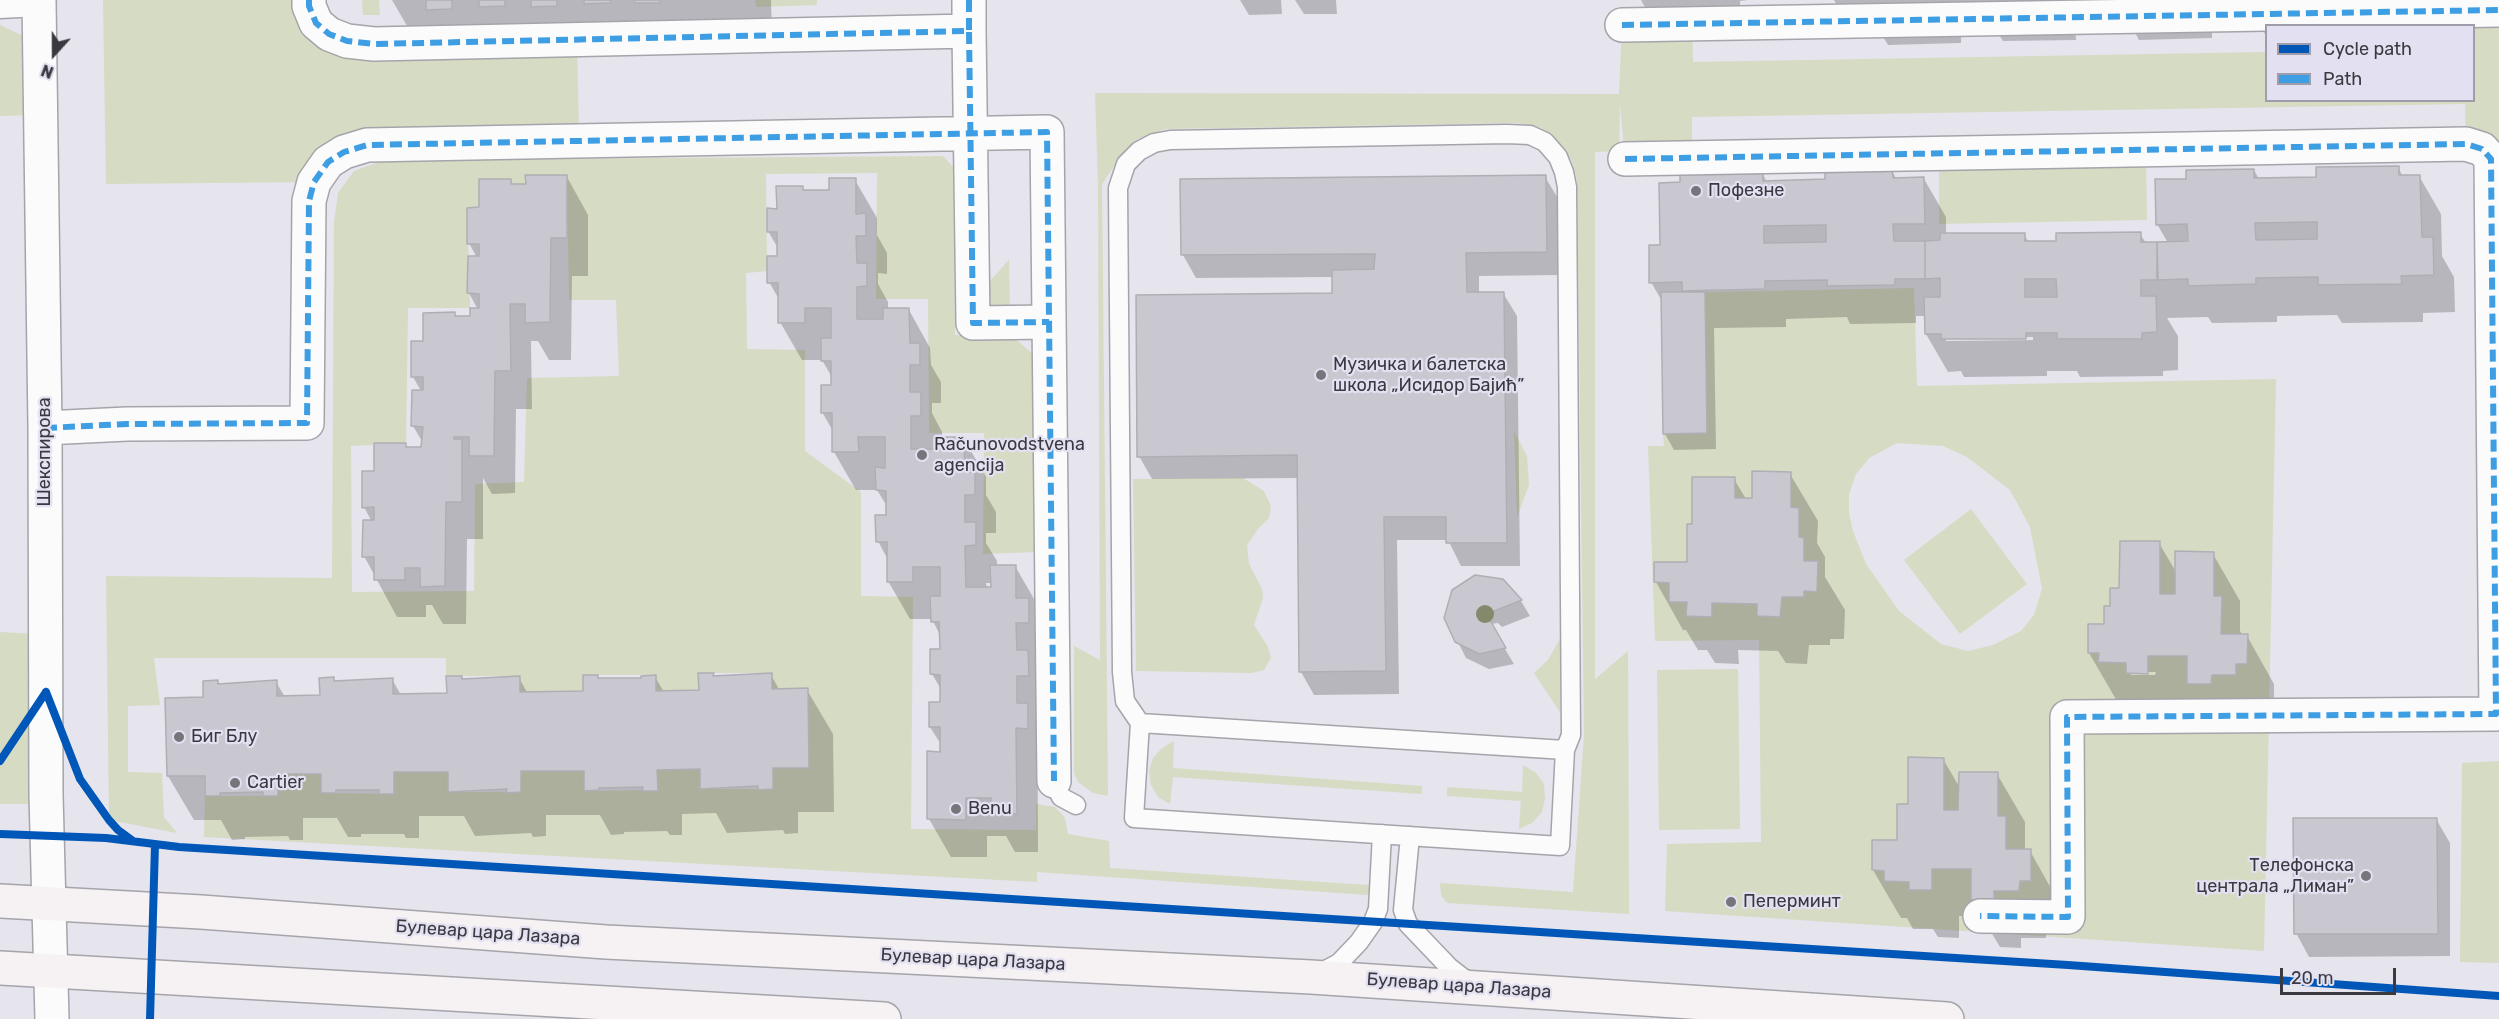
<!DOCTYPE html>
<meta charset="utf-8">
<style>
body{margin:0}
#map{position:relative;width:2499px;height:1019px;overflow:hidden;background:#e6e4ed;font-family:Rubik,sans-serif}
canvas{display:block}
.legend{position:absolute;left:2265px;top:24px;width:210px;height:78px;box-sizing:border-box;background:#e3e0f1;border:2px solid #9f9daa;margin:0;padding:8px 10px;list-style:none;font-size:18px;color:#3a393f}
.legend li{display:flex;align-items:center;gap:12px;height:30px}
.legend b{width:30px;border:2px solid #9f9daa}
.north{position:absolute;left:24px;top:24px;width:60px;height:60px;-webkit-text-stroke:4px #e3e0f1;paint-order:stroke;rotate:201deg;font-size:16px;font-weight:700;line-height:24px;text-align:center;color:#3a393f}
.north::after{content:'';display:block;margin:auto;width:21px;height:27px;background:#3a393f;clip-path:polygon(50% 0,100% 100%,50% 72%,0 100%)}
.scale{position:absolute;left:2280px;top:968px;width:116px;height:27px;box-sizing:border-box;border:3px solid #3a393f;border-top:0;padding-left:8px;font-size:18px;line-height:21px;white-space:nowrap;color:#3a393f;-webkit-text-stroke:4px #e3e0f1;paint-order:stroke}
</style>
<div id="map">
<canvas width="2499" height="1019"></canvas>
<ul class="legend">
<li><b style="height:8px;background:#0057b8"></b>Cycle path</li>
<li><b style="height:8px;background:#3e9ee3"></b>Path</li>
</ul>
<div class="north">N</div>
<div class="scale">20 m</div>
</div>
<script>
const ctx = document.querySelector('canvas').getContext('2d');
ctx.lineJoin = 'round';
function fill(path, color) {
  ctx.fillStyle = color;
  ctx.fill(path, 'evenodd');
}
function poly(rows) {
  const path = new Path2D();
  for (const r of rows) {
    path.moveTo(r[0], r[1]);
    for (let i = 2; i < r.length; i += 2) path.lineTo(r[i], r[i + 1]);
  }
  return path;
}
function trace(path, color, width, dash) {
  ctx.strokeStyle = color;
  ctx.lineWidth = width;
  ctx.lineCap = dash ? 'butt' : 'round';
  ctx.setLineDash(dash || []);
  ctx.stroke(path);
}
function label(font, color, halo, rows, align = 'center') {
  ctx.font = font + ' Rubik,sans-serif';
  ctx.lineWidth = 4.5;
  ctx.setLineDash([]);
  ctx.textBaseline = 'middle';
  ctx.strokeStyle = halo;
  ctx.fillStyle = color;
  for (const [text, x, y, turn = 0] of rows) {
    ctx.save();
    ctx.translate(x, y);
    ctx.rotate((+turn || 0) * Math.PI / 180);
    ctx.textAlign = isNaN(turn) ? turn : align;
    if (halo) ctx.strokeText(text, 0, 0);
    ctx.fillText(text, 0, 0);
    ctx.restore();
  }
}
const green = poly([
 [103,0,309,0,329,34,577,38,579,140,367,146,314,182,106,184],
 [362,0,379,0,380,15,363,15],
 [755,0,817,0,817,5,756,7],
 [2499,10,2499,143,2466,144,2465,104,1692,117,1692,157,1625,159,1620,104,1619,151,1595,152,1595,679,1628,651,1629,914,1447,903,1441,895,1440,883,1573,892,1584,735,1577,180,1572,161,1564,148,1553,136,1538,127,1517,123,1165,129,1138,139,1122,154,1102,184,1108,796,1093,793,1078,782,1074,773,1074,646,1100,660,1098,184,1095,93,1619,94,1622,25,1692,23,1693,62,2266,52,2266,100,2474,100,2474,26],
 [0,25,32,40,32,115,0,116],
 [943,156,953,167,955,335,1011,335,1035,356,1035,552,983,554,984,433,929,433,928,299,876,299,877,173,766,174,767,271,746,273,747,349,805,350,805,451,861,492,861,596,913,597,911,829,1036,830,1036,804,1055,807,1065,818,1068,834,1109,841,1110,868,1368,885,1371,890,1368,895,1037,872,1037,882,204,837,205,796,278,796,278,774,321,774,321,793,394,794,394,772,448,772,449,792,521,792,521,771,584,771,585,791,658,790,657,770,700,769,700,789,773,789,773,768,809,767,808,689,772,689,771,673,699,673,699,690,656,691,655,675,583,675,583,691,520,692,520,676,446,676,446,658,154,658,160,705,128,706,128,772,162,773,164,817,177,833,109,820,106,576,332,578,334,222,338,193,354,171,384,160],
 [526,175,567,176,569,300,616,300,619,376,527,378,524,482,475,484,474,591,352,592,351,446,406,443,408,308,470,308,467,208,479,207,511,184,526,184],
 [2146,164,2147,220,1939,224,1939,168],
 [1009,260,1010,313,1001,313,987,305,981,291],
 [1914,288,1917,386,2276,379,2264,951,1665,911,1667,844,1761,842,1759,640,1655,641,1648,446,1664,446,1663,434,1707,433,1705,292],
 [1897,443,1943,446,1967,457,2010,490,2030,527,2042,589,2034,615,2021,631,1993,645,1968,651,1941,644,1899,611,1866,564,1853,531,1849,513,1849,494,1856,474,1869,458],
 [1514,431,1527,456,1529,485,1517,517],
 [1243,478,1264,491,1271,506,1269,518,1258,529,1247,545,1249,564,1262,589,1263,598,1254,625,1268,647,1271,658,1264,670,1252,673,1136,671,1133,479],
 [1971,509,2027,584,1960,634,1904,560],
 [0,632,37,634,30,804,0,804],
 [1560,639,1560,712,1534,673,1548,660],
 [1738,669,1740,829,1659,830,1657,670],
 [1174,741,1173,768,1422,786,1422,794,1173,777,1170,804,1158,797,1151,785,1149,771,1153,758,1162,748],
 [2499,761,2499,963,2460,962,2462,763],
 [1523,765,1536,773,1544,784,1545,799,1542,812,1532,823,1519,829,1521,801,1447,796,1447,787,1522,792]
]);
const shadow = poly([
 [392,0,771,0,772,33,417,43],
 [1240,0,1281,0,1282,14,1249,15],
 [1295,0,1336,0,1337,14,1304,14],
 [1641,0,1748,0,1740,1,1741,38,1661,36],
 [1834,0,2494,0,2266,26,2266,36,2259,23,2212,24,2212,38,2139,40,2131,25,2075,26,2076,40,2003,41,1995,28,1961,28,1961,43,1888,45,1879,30,1851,30],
 [2398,167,2403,177,2419,176,2441,214,2442,256,2454,277,2455,312,2423,313,2423,322,2342,323,2337,315,2277,316,2277,322,2212,323,2208,317,2167,318,2178,336,2178,370,2163,371,2163,376,2080,377,2077,371,2047,371,2047,376,1964,377,1961,371,1948,372,1926,334,1926,316,1916,316,1916,323,1850,324,1847,317,1786,319,1786,327,1714,328,1716,449,1674,450,1665,434,1663,303,1651,282,1681,183,1762,173,1767,182,1827,181,1892,171,1897,180,1924,179,1946,217,1946,235,2024,234,2029,243,2057,243,2140,234,2146,243,2168,243,2157,224,2188,181,2254,170,2259,179,2317,178],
 [2033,337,2033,340,1946,341,1946,338],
 [567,177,588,215,588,276,572,276,571,360,549,360,538,341,531,341,532,409,516,409,515,493,492,494,483,478,483,539,467,539,466,624,443,624,432,605,426,605,426,617,397,617,364,556,372,522,364,507,376,473,405,444,407,448,422,449,423,443,413,426,421,391,413,377,425,342,454,314,456,318,471,318,478,310,469,293,477,258,469,243,481,209,510,181,512,185,527,185],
 [1545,177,1559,200,1559,275,1479,276,1479,293,1503,293,1517,316,1520,566,1461,566,1448,540,1397,540,1399,694,1314,695,1301,672,1299,478,1152,479,1139,456,1334,295,1334,277,1196,278,1183,255,1182,181],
 [855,180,877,218,877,235,887,253,887,274,878,273,878,284,888,302,888,309,909,310,930,348,931,365,941,382,941,403,932,403,932,413,942,432,942,439,964,439,986,477,986,495,996,512,996,533,986,533,986,543,997,561,997,566,1015,566,1037,604,1038,852,1015,852,1006,836,987,836,987,857,951,857,929,819,942,753,942,746,930,727,942,703,942,691,932,674,941,651,941,637,932,619,910,619,888,581,888,560,878,541,888,517,888,508,877,490,856,490,834,452,833,431,822,412,833,387,833,379,822,360,802,360,780,322,780,301,769,282,779,258,779,250,768,231,778,210,802,187,804,191,831,191],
 [986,583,992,583,992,588,987,589],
 [1790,474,1818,521,1817,543,1825,557,1825,577,1845,610,1844,639,1830,639,1830,645,1809,645,1807,664,1786,663,1778,651,1738,650,1739,664,1715,663,1707,650,1698,650,1686,630,1683,630,1656,582,1688,564,1693,526,1734,479,1746,499,1754,500],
 [2159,543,2176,572,2213,554,2240,601,2240,631,2243,636,2247,636,2274,684,2274,711,2117,701,2089,653,2106,626,2121,589],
 [2131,672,2156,672,2155,675,2131,675],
 [1502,580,1521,601,1530,616,1502,627,1498,623,1490,624,1514,664,1489,669,1466,658,1446,618],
 [713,675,715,678,771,675,780,691,807,690,833,734,834,812,798,812,798,833,785,834,783,830,727,833,716,813,682,814,682,835,670,835,667,831,624,832,624,834,611,835,600,815,546,815,546,836,533,837,531,833,475,836,464,816,419,816,419,838,406,838,404,834,361,834,361,837,348,837,337,818,303,818,303,840,290,840,288,836,245,837,245,839,232,840,221,820,194,820,168,776,167,699,205,699,217,682,219,685,276,682,285,697,321,696,333,679,335,682,392,679,401,695,448,695,463,681,519,678,528,694,584,693,599,680,643,679,655,677,664,692,700,692],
 [1943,759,1960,788,1997,774,2025,822,2025,851,2030,851,2057,899,2046,928,2046,938,2021,938,2021,948,2000,947,1982,917,1959,916,1959,938,1938,937,1933,929,1913,929,1907,918,1901,918,1873,870,1874,841,1898,842,1909,806],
 [2436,819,2450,843,2450,956,2309,957,2296,933]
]);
const building = poly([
 [426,0,452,0,452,9,426,10,426,0],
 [479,0,505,0,505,6,479,7,479,0],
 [531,0,557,0,557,6,531,7,531,0],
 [584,0,610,0,611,3,584,4,584,0],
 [634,0,660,0,660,3,634,3,634,0],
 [2399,166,2399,175,2420,175,2422,237,2433,237,2434,275,2401,276,2402,284,2318,285,2318,277,2256,278,2256,284,2188,286,2188,279,2158,280,2157,242,2188,241,2187,224,2156,225,2155,179,2186,179,2186,170,2254,169,2254,178,2316,177,2316,167,2399,166],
 [2317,222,2317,239,2256,240,2255,223,2317,222],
 [1892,169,1893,178,1924,177,1925,224,1893,224,1894,241,1925,241,1925,279,1895,279,1895,285,1827,286,1827,280,1765,281,1765,289,1682,291,1682,282,1649,283,1649,245,1660,245,1659,183,1680,182,1680,173,1763,172,1763,181,1825,179,1825,170,1892,169],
 [1826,225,1826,242,1764,243,1764,226,1826,225],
 [525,175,567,175,567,238,551,238,550,322,525,323,525,304,510,304,511,371,495,371,494,456,469,456,469,437,454,437,454,439,462,439,462,502,446,502,445,586,420,587,420,568,405,568,405,580,374,580,374,557,362,557,363,520,374,520,374,507,362,508,362,471,374,471,374,443,406,443,406,447,421,447,423,427,411,426,412,390,423,390,423,377,411,377,411,341,423,341,423,313,455,312,455,316,470,316,470,308,479,308,479,294,467,293,468,256,479,256,479,244,467,244,467,208,479,207,479,179,511,179,511,184,526,184,525,175],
 [1546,175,1547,252,1466,253,1467,292,1504,292,1507,543,1446,543,1446,517,1384,517,1386,671,1299,672,1297,455,1137,457,1136,295,1332,293,1332,270,1374,269,1375,254,1181,255,1180,179,1546,175],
 [829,178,856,178,856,214,866,213,866,236,856,236,857,263,867,263,867,286,857,287,857,319,883,319,883,308,909,308,910,343,920,343,920,365,910,365,910,392,921,392,921,416,911,416,911,449,938,449,938,437,964,437,965,472,975,472,975,495,965,495,965,522,976,522,976,545,965,546,966,587,991,587,990,565,1016,565,1016,598,1029,598,1029,623,1016,623,1017,650,1028,650,1029,676,1017,676,1017,703,1028,703,1028,729,1016,728,1017,814,991,814,991,798,966,798,966,820,927,819,927,751,940,752,940,727,929,727,929,702,940,702,940,675,930,674,930,649,940,649,939,622,931,622,930,596,940,596,940,567,913,567,913,582,887,582,887,542,876,542,875,515,886,515,886,491,876,490,875,467,885,468,885,437,858,437,859,452,832,452,832,413,821,413,821,385,831,385,831,361,821,361,821,338,831,338,831,308,805,308,805,323,778,323,778,283,767,283,767,256,777,256,777,232,767,232,767,208,777,209,776,186,803,186,803,190,829,190,829,178],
 [2141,232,2141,242,2157,242,2157,280,2141,280,2141,296,2156,296,2157,332,2142,333,2142,339,2057,339,2057,333,2026,333,2026,339,1941,339,1941,334,1925,334,1924,297,1940,297,1940,278,1925,279,1925,241,1940,240,1940,233,2025,233,2025,241,2056,241,2056,233,2141,232],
 [2025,279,2056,279,2057,297,2025,297,2025,279],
 [1661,292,1705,292,1707,433,1663,434,1661,292],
 [1752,471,1791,472,1791,507,1799,508,1799,537,1804,538,1804,561,1818,561,1817,592,1804,591,1804,597,1782,597,1780,617,1757,616,1757,604,1712,603,1712,617,1686,616,1687,602,1669,602,1669,583,1654,582,1654,562,1687,562,1687,524,1692,524,1692,477,1735,477,1735,498,1752,498,1752,471],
 [2120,541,2160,541,2160,594,2175,594,2175,551,2214,552,2214,596,2222,596,2221,634,2248,634,2247,664,2236,664,2236,675,2212,675,2211,684,2187,684,2187,656,2148,656,2148,674,2126,673,2126,663,2098,662,2099,653,2088,653,2088,624,2104,624,2104,606,2110,606,2110,588,2119,588,2120,541],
 [1475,575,1503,579,1522,600,1492,612,1488,608,1482,608,1478,612,1479,618,1484,621,1490,620,1506,648,1479,654,1455,642,1444,618,1452,590,1475,575],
 [698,673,714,673,713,676,772,673,772,689,808,688,809,768,773,768,773,789,758,790,758,786,700,789,700,769,657,770,658,791,642,791,643,787,599,788,599,790,584,791,584,771,521,771,521,792,506,793,507,789,448,792,448,772,394,772,394,794,379,794,379,790,336,790,336,793,321,793,321,774,278,774,278,796,263,796,263,792,220,793,220,796,205,796,205,776,167,776,165,698,203,697,203,681,218,680,218,684,277,680,277,696,320,695,319,678,334,677,334,681,393,678,393,694,447,693,446,676,462,676,462,679,520,676,520,692,583,691,583,675,598,675,598,678,641,678,641,676,656,675,656,691,699,690,698,673],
 [1908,757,1944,758,1944,810,1958,810,1959,772,1998,772,1998,816,2006,816,2006,849,2031,849,2031,881,2020,881,2019,891,1994,891,1994,900,1971,900,1971,869,1932,869,1932,890,1909,890,1909,882,1884,881,1884,871,1872,870,1872,840,1897,840,1897,804,1908,804,1908,757],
 [2293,818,2437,818,2438,934,2294,934,2293,818]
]);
const lane = poly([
 [0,9,39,7],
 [1140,723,1565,750,1560,846,1134,818,1140,723,1125,701,1122,672,1118,188,1126,164,1139,151,1154,143,1170,140,1507,134,1530,135,1545,142,1558,157,1564,172,1567,187,1571,735,1565,750],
 [1054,781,1061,797,1076,805],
 [1410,836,1403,910,1408,924,1449,967,1471,984],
 [1318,974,1339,963,1359,942,1373,922,1378,909,1382,834]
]);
const street = poly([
 [39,0,45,428,46,795,52,1019],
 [309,0,309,6,316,23,329,34,347,41,374,44,969,31,973,323,1049,322],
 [969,0,969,31],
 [1622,25,2499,10],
 [1625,159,2466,144,2482,149,2491,159,2496,714,2067,717,2068,917,1980,916],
 [45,428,127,424,307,423,309,201,314,182,328,162,344,152,367,145,1047,132,1054,781]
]);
const secondary = poly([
 [0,901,201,912,606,942,1311,977,1947,1019],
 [0,968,884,1019]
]);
const quiet = poly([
 [309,0,309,6,316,23,329,34,347,41,374,44,969,31,973,323,1049,322],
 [969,0,969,31],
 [1622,25,2499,10],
 [1625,159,2466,144,2482,149,2491,159,2496,714,2067,717,2068,917,1980,916],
 [45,428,127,424,307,423,309,201,314,182,328,162,344,152,367,145,1047,132,1054,781]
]);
const cycleway = poly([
 [46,692,80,779,109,820,118,830,133,841],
 [0,761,46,692],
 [0,834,106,838,179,847,2068,965,2499,996],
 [150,1019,155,845]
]);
const trees = [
 [1485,614]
];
const markers = [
 [1696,191,6,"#76757c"],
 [1321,375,6,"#76757c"],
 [922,455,6,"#76757c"],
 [179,737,6,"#76757c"],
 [235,783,6,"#76757c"],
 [956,809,6,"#76757c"],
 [2366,876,6,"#76757c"],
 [1731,902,6,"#76757c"]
];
const poiNames = [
 ["Пофезне",1708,191],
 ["Музичка и балетска",1333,365],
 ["школа „Исидор Бајић”",1333,386],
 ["Računovodstvena",934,445],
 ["agencija",934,466],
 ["Биг Блу",191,737],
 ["Cartier",247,783],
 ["Benu",968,809],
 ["Телефонска",2354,866,"right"],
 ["централа „Лиман”",2354,887,"right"],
 ["Пеперминт",1743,902]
];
const streetNames = [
 ["Шекспирова",45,452,-90],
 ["Булевар цара Лазара",488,933,4],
 ["Булевар цара Лазара",973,960,3],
 ["Булевар цара Лазара",1459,986,4]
];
fill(green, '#d6dbc3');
fill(shadow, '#0003');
fill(building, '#c9c7cf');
trace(building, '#b0aeb5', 1.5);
trace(lane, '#a5a4aa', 21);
trace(street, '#a5a4aa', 36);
trace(secondary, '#a5a4aa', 36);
trace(lane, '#fbfbfc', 18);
trace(street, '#fbfbfc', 33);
trace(secondary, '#f6f2f4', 33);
trace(quiet, '#3e9ee3', 6, [12, 6]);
trace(cycleway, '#0057b8', 8);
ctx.fillStyle = '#85896b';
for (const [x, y] of trees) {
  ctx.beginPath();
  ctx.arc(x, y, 9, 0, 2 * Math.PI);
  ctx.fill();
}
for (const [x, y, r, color] of markers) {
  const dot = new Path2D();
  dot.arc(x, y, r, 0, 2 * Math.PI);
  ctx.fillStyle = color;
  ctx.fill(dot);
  trace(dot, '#e3e0f1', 2);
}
label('18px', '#3a393f', '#e3e0f1', poiNames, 'left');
label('18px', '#3a393f', '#e3e0f1', streetNames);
</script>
